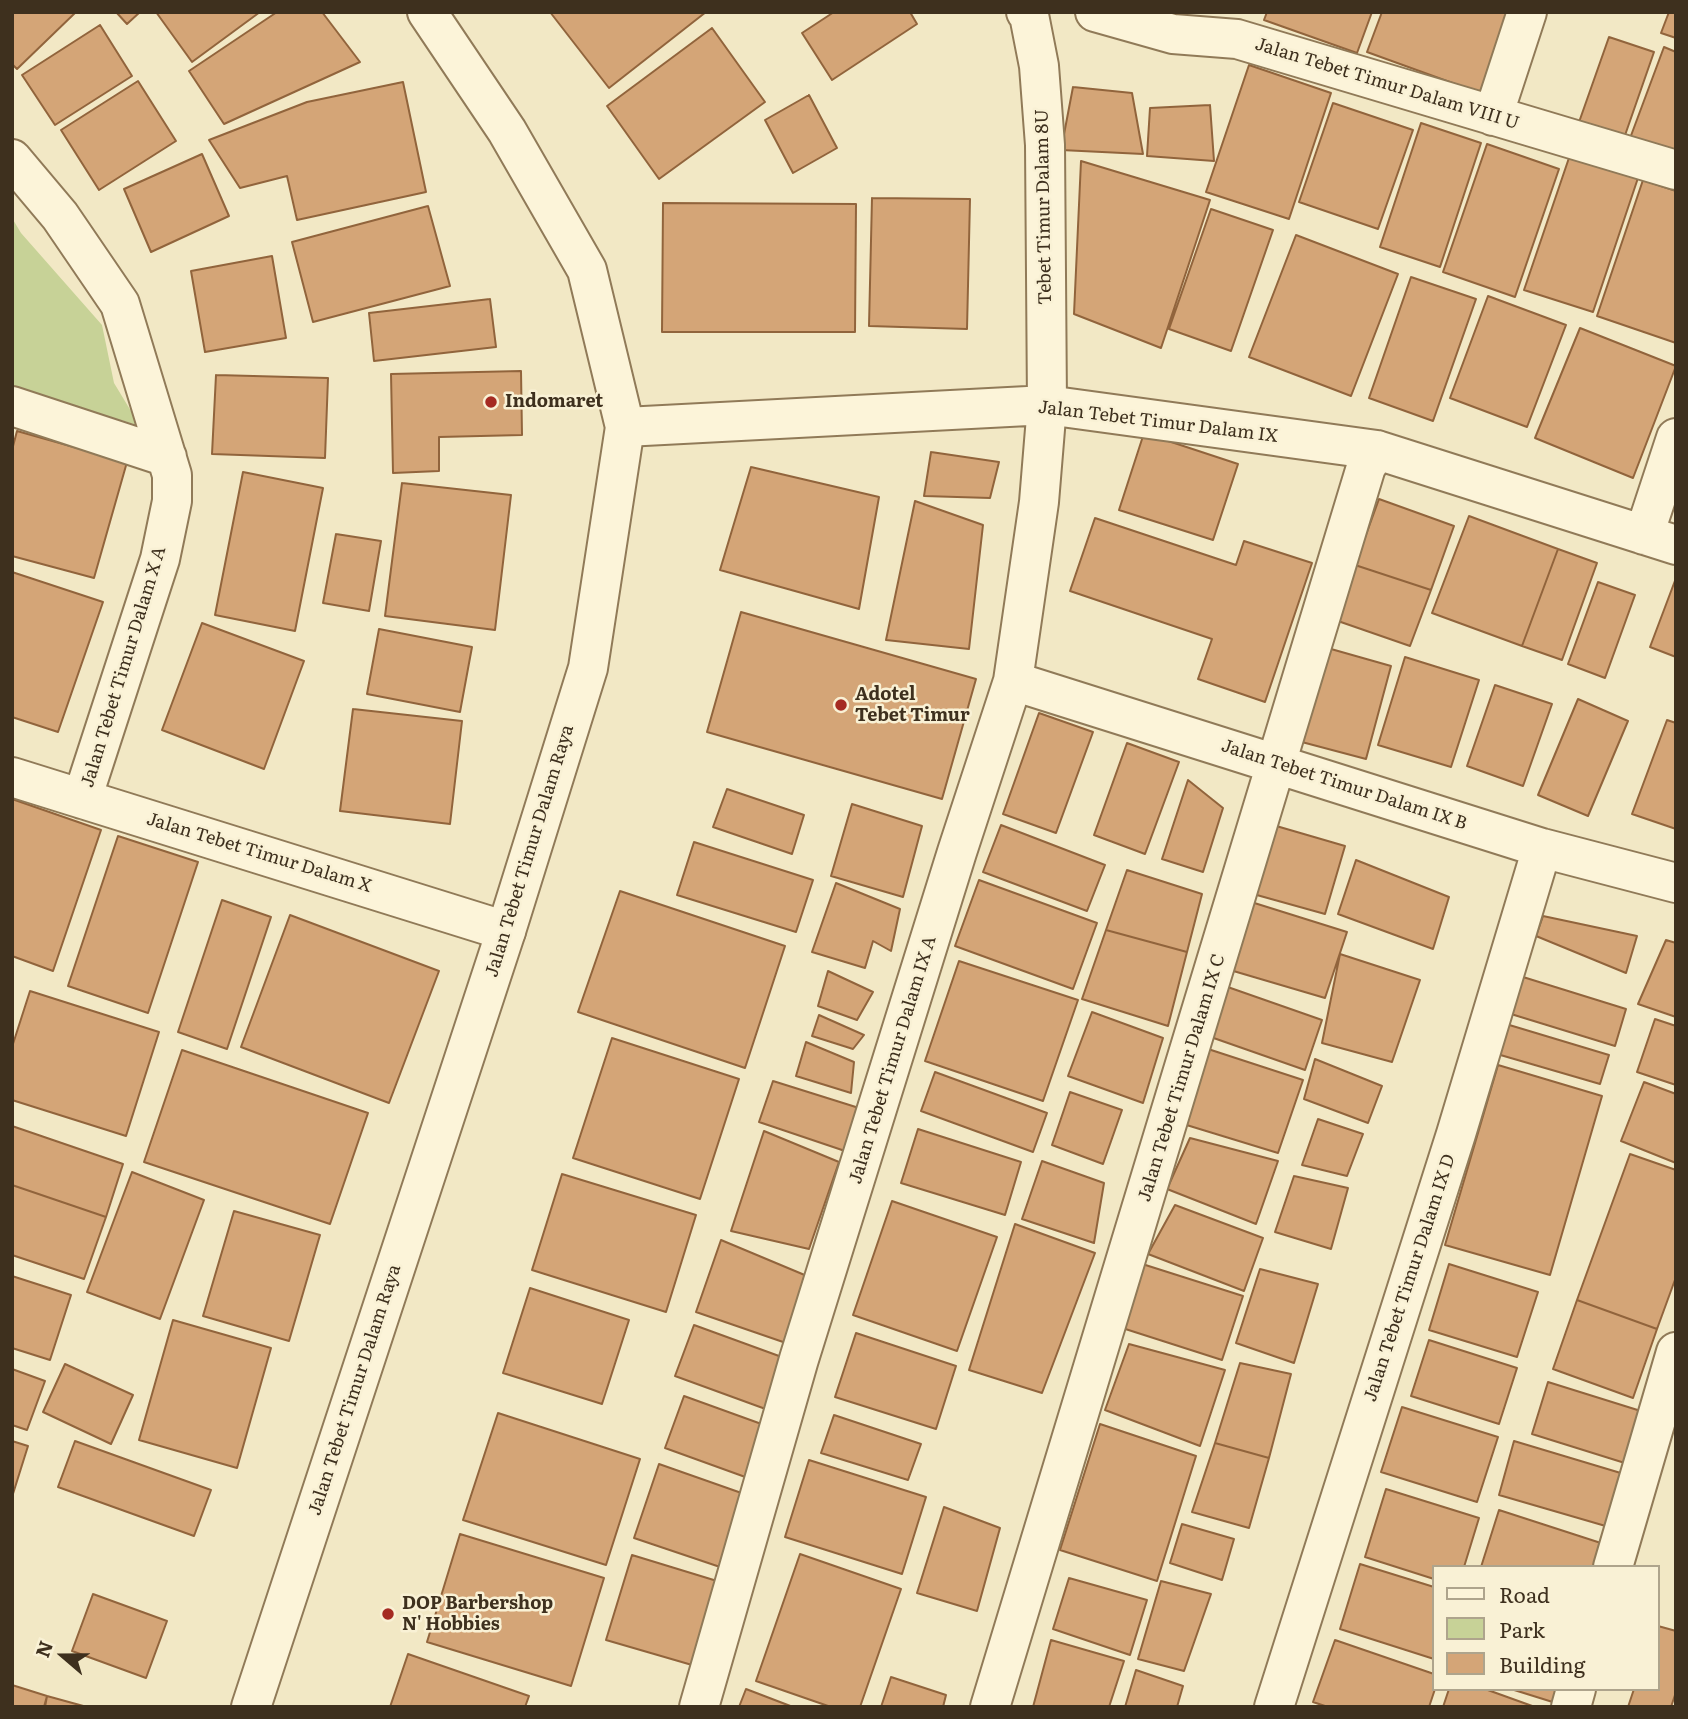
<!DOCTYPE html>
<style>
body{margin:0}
#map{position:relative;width:1688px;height:1719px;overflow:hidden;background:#f2e8c5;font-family:Literata,serif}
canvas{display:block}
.frame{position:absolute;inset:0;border:14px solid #3e301e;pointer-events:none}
.legend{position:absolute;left:1432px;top:1565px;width:228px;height:126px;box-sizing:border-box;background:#f9f1d5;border:2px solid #aea48c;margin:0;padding:9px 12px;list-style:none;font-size:21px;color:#3e301e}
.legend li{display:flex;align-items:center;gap:14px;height:35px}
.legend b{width:35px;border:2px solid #aea48c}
.north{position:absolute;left:28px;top:1621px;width:70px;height:70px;-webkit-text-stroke:5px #f9f1d5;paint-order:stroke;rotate:290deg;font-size:19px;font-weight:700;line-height:28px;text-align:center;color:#3e301e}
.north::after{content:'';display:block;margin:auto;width:24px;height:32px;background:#3e301e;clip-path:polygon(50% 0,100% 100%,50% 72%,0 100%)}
</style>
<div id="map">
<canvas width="1688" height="1719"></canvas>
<div class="frame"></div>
<ul class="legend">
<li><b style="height:9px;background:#fcf4d9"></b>Road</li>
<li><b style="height:19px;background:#c7d297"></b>Park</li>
<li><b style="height:19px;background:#d4a577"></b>Building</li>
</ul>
<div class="north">N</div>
</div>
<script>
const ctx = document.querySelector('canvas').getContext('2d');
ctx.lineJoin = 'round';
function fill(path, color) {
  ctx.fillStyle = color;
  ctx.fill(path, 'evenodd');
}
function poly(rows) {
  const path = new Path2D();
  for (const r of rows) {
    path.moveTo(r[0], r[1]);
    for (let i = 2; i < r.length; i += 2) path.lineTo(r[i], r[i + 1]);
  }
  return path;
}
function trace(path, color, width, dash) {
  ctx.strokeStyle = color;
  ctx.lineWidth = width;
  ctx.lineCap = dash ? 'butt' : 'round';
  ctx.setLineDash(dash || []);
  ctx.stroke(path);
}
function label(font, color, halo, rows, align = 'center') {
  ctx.font = font + ' Literata,serif';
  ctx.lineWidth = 5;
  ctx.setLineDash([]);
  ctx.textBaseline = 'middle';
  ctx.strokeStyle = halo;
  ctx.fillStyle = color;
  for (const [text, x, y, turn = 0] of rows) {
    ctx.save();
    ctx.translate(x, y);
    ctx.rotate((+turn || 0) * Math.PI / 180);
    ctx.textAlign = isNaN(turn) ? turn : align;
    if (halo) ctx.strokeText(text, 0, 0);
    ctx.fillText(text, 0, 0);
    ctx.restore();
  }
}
const green = poly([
 [12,218,21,233,102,325,114,383,140,426,121,420,122,425,12,386]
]);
const building = poly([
 [12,12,76,12,17,69,12,64,12,12],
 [116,12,140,12,127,24,116,12],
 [156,12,260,12,192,62,156,12],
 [277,12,322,12,360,62,224,124,189,71,277,12],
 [550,12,706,12,609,88,550,12],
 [834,12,910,12,917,24,832,80,802,33,834,12],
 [1267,12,1372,12,1357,53,1264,20,1267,12],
 [1382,12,1509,12,1480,93,1367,52,1382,12],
 [1669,12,1676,12,1676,38,1661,33,1669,12],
 [100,25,132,76,55,125,22,75,100,25],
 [712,28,765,102,659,179,607,106,712,28],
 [1609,37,1654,52,1623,141,1578,125,1609,37],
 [1664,47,1676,52,1676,159,1629,141,1664,47],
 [1249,65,1331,93,1289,219,1206,192,1249,65],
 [138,81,176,141,99,190,61,130,138,81],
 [403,82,426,192,297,220,287,176,240,188,209,140,307,102,403,82],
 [1073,87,1132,93,1143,154,1061,150,1073,87],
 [809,95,837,148,793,173,765,120,809,95],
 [1333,103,1413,130,1378,229,1299,202,1333,103],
 [1210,105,1214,161,1147,156,1150,108,1210,105],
 [1421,123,1481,143,1440,267,1380,247,1421,123],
 [1487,144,1559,169,1515,297,1443,272,1487,144],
 [1571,152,1639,175,1593,312,1524,290,1571,152],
 [202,154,229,216,151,252,124,189,202,154],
 [1081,161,1210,200,1161,348,1074,314,1081,161],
 [1643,180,1676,191,1676,343,1597,316,1643,180],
 [872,198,970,199,967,329,869,326,872,198],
 [663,203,856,204,855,332,662,332,663,203],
 [428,206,450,286,313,322,292,242,428,206],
 [1211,209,1273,230,1231,351,1169,329,1211,209],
 [1296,235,1398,274,1351,396,1249,357,1296,235],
 [272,256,286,338,205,352,191,271,272,256],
 [1411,277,1476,299,1433,421,1369,398,1411,277],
 [1488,296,1566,325,1527,427,1450,398,1488,296],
 [490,299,496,347,374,361,369,313,490,299],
 [1580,328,1676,366,1633,478,1535,438,1580,328],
 [521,371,522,435,439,437,439,471,393,473,391,374,521,371],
 [216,375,328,378,325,458,212,454,216,375],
 [17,431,127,462,94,578,12,556,12,450,17,431],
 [1144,433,1238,464,1213,540,1119,510,1144,433],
 [931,452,999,462,990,498,924,496,931,452],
 [751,467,879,497,859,609,720,570,751,467],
 [243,472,323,488,295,631,215,615,243,472],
 [402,483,511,495,495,630,385,616,402,483],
 [1379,499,1454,526,1431,590,1355,565,1379,499],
 [915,501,983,525,969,649,886,640,915,501],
 [1469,516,1558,549,1522,646,1432,613,1469,516],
 [1095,518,1236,565,1244,541,1312,563,1265,702,1198,679,1212,639,1070,591,1095,518],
 [336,534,381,541,369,611,323,603,336,534],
 [1558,549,1597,563,1562,660,1522,646,1558,549],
 [1355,565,1431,590,1410,646,1335,620,1355,565],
 [12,572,103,602,58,732,12,717,12,572],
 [1676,578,1676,657,1650,647,1676,578],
 [1598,582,1635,595,1605,678,1568,664,1598,582],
 [741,612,976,679,942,799,707,732,741,612],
 [202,623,304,661,264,769,162,730,202,623],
 [379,629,472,647,460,712,367,694,379,629],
 [1324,647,1391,666,1366,759,1298,741,1324,647],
 [1405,657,1479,680,1451,767,1378,745,1405,657],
 [1495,685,1552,704,1523,786,1467,766,1495,685],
 [1578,699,1628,721,1588,816,1538,795,1578,699],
 [353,709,462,721,450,824,340,811,353,709],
 [1039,713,1093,732,1056,833,1003,814,1039,713],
 [1667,720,1676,723,1676,829,1632,814,1667,720],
 [1127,743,1179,762,1145,854,1094,835,1127,743],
 [1188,780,1223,808,1203,872,1162,859,1188,780],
 [727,789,804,815,792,854,713,827,727,789],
 [12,799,101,830,53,971,12,956,12,799],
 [852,804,922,826,903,897,831,876,852,804],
 [1266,823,1345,846,1325,914,1246,892,1266,823],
 [1001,825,1105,865,1087,911,983,872,1001,825],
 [118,836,198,862,148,1013,68,986,118,836],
 [694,842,813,880,796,932,677,895,694,842],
 [1356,860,1449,897,1433,949,1338,914,1356,860],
 [1127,870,1202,894,1187,952,1106,930,1127,870],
 [979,880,1097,923,1073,989,955,946,979,880],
 [836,883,900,909,891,951,873,941,865,968,812,952,836,883],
 [620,891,785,946,745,1068,578,1012,620,891],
 [222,900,271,917,227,1049,178,1032,222,900],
 [1248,901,1347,932,1325,998,1230,970,1248,901],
 [290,915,439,971,389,1103,241,1047,290,915],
 [1543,916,1637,936,1626,973,1536,936,1543,916],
 [1106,930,1187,952,1168,1026,1082,999,1106,930],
 [1666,940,1676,943,1676,1017,1638,1004,1666,940],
 [1340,954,1420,980,1392,1062,1322,1043,1340,954],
 [959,961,1078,1000,1043,1101,925,1061,959,961],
 [828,971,873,992,857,1020,818,1006,828,971],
 [1523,977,1626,1009,1615,1046,1511,1014,1523,977],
 [1222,985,1322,1020,1305,1070,1205,1035,1222,985],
 [30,991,159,1032,126,1136,12,1100,12,1047,30,991],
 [1092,1012,1163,1038,1143,1103,1068,1076,1092,1012],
 [819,1015,864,1035,853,1049,812,1036,819,1015],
 [1655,1019,1676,1026,1676,1085,1637,1072,1655,1019],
 [1506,1024,1609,1055,1600,1084,1497,1054,1506,1024],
 [612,1038,739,1079,700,1199,573,1158,612,1038],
 [806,1042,854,1062,851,1093,796,1076,806,1042],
 [1205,1048,1303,1080,1278,1153,1180,1123,1205,1048],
 [182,1050,368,1113,330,1224,144,1162,182,1050],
 [1315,1059,1382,1086,1368,1123,1304,1099,1315,1059],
 [1498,1065,1602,1096,1550,1275,1445,1245,1498,1065],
 [935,1072,1047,1113,1033,1152,921,1111,935,1072],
 [773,1081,859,1108,845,1151,759,1122,773,1081],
 [1644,1082,1676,1094,1676,1163,1621,1141,1644,1082],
 [1070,1092,1122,1110,1103,1164,1052,1145,1070,1092],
 [1318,1119,1363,1134,1347,1176,1302,1165,1318,1119],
 [12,1126,123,1164,106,1217,12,1185,12,1126],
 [918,1129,1021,1162,1005,1215,901,1183,918,1129],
 [764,1131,839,1162,809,1249,731,1231,764,1131],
 [1190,1138,1278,1161,1256,1224,1167,1189,1190,1138],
 [1630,1154,1676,1170,1676,1277,1657,1329,1577,1300,1630,1154],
 [1042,1161,1104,1183,1094,1243,1022,1219,1042,1161],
 [132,1172,204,1200,160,1319,87,1292,132,1172],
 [562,1174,696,1215,666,1312,532,1270,562,1174],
 [1294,1176,1348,1188,1331,1249,1275,1232,1294,1176],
 [12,1185,106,1217,84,1279,12,1255,12,1185],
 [892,1201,997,1237,957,1351,853,1315,892,1201],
 [1175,1205,1263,1238,1244,1291,1148,1254,1175,1205],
 [234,1211,320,1235,289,1341,203,1316,234,1211],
 [1015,1224,1095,1253,1042,1393,969,1370,1015,1224],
 [721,1240,807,1276,786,1343,696,1312,721,1240],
 [1136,1262,1243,1296,1222,1360,1116,1326,1136,1262],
 [1449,1264,1538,1292,1517,1357,1429,1330,1449,1264],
 [1260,1269,1318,1284,1294,1363,1236,1343,1260,1269],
 [12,1276,71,1295,50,1360,12,1348,12,1276],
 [530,1288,629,1320,602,1404,503,1373,530,1288],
 [1577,1300,1657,1329,1633,1398,1553,1369,1577,1300],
 [173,1320,271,1348,237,1468,139,1440,173,1320],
 [694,1325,790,1360,771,1411,675,1376,694,1325],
 [856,1333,956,1366,936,1429,835,1397,856,1333],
 [1429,1340,1517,1368,1499,1424,1411,1396,1429,1340],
 [1129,1344,1225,1370,1200,1446,1105,1410,1129,1344],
 [1240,1363,1291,1374,1269,1458,1215,1443,1240,1363],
 [65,1364,133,1395,111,1444,43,1412,65,1364],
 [12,1369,45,1381,27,1430,12,1425,12,1369],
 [1548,1382,1644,1412,1628,1464,1532,1434,1548,1382],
 [684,1396,767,1426,748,1478,665,1448,684,1396],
 [1402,1407,1498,1437,1477,1502,1381,1472,1402,1407],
 [498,1413,640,1459,606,1565,463,1520,498,1413],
 [834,1415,921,1444,908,1480,821,1453,834,1415],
 [1100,1424,1196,1456,1157,1581,1060,1550,1100,1424],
 [12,1441,28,1446,12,1497,12,1441],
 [75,1441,211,1490,194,1536,58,1487,75,1441],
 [1514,1441,1624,1474,1609,1527,1499,1495,1514,1441],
 [1215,1443,1269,1458,1249,1528,1192,1512,1215,1443],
 [809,1460,926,1497,902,1574,785,1537,809,1460],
 [659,1464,750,1496,726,1569,634,1538,659,1464],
 [1386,1489,1479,1518,1464,1567,1434,1567,1434,1579,1365,1557,1386,1489],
 [944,1507,1000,1528,977,1611,917,1593,944,1507],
 [1499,1510,1607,1545,1600,1567,1481,1567,1499,1510],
 [1182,1524,1234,1539,1222,1580,1170,1563,1182,1524],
 [460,1534,604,1578,571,1686,427,1642,460,1534],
 [800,1554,901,1589,860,1707,831,1707,756,1681,800,1554],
 [632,1555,717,1581,692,1665,606,1640,632,1555],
 [1360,1564,1434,1587,1434,1659,1340,1629,1360,1564],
 [1069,1578,1147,1600,1130,1655,1053,1629,1069,1578],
 [1161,1581,1211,1594,1184,1671,1138,1659,1161,1581],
 [93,1594,167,1621,146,1678,72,1651,93,1594],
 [1658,1626,1676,1631,1676,1692,1671,1707,1628,1707,1634,1689,1658,1689,1658,1626],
 [1051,1640,1124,1661,1109,1707,1033,1707,1051,1640],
 [1335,1640,1434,1674,1435,1689,1429,1707,1328,1707,1313,1702,1335,1640],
 [408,1654,529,1696,525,1707,390,1707,408,1654],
 [1136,1670,1183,1686,1177,1707,1125,1707,1136,1670],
 [891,1677,946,1695,943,1707,881,1707,891,1677],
 [12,1685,47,1696,44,1707,12,1707,12,1685],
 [746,1689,793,1707,739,1707,746,1689],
 [1449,1689,1485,1689,1535,1707,1443,1707,1449,1689],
 [1511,1689,1563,1689,1559,1704,1511,1689],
 [47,1696,87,1707,45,1707,47,1696]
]);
const minor = poly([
 [1095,12,1173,34,1237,39,1676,170],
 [1493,116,1527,12],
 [12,159,60,216,120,304,172,475,172,501,160,559,82,799],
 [12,406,167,457],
 [625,427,1047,405,1377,450,1676,545],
 [1644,535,1676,438],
 [1013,681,1542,848,1676,883],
 [12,777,506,931],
 [1613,1567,1676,1352],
 [699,1707,799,1359,957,852,1013,681,1039,502,1047,405,1045,145,1039,66,1029,15,1026,12],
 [990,1707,1366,467,1377,450],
 [1274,1707,1456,1134,1542,848],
 [1571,1707,1576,1689]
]);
const tertiary = poly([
 [251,1707,506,931,588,668,625,427,587,270,507,131,427,12]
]);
const markers = [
 [491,402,7,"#a52b22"],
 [841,705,7,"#a52b22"],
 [388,1614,7,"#a52b22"]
];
const streetNames = [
 ["Jalan Tebet Timur Dalam VIII U",1387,84,17],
 ["Tebet Timur Dalam 8U",1044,207,-91],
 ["Jalan Tebet Timur Dalam IX",1158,422,7],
 ["Jalan Tebet Timur Dalam X A",124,667,-73],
 ["Jalan Tebet Timur Dalam IX B",1344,785,18],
 ["Jalan Tebet Timur Dalam Raya",530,851,-73],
 ["Jalan Tebet Timur Dalam X",259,853,17],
 ["Jalan Tebet Timur Dalam IX A",893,1060,-73],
 ["Jalan Tebet Timur Dalam IX C",1182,1078,-73],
 ["Jalan Tebet Timur Dalam IX D",1410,1278,-72],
 ["Jalan Tebet Timur Dalam Raya",355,1390,-72]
];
const poiNames = [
 ["Indomaret",505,402],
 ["Adotel",855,695],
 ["Tebet Timur",855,716],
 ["DOP Barbershop",402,1604],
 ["N' Hobbies",402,1625]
];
fill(green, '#c7d297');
fill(building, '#d4a577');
trace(building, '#91643c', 2);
trace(minor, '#907a58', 42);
trace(tertiary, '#907a58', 42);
trace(minor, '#fcf4d9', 38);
trace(tertiary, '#fcf4d9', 38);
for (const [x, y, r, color] of markers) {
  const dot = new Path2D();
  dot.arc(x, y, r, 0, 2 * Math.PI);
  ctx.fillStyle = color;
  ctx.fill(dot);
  trace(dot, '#f9f1d5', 2.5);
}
label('18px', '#3e301e', '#f9f1d5', streetNames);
label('bold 18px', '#3e301e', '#f9f1d5', poiNames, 'left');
</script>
